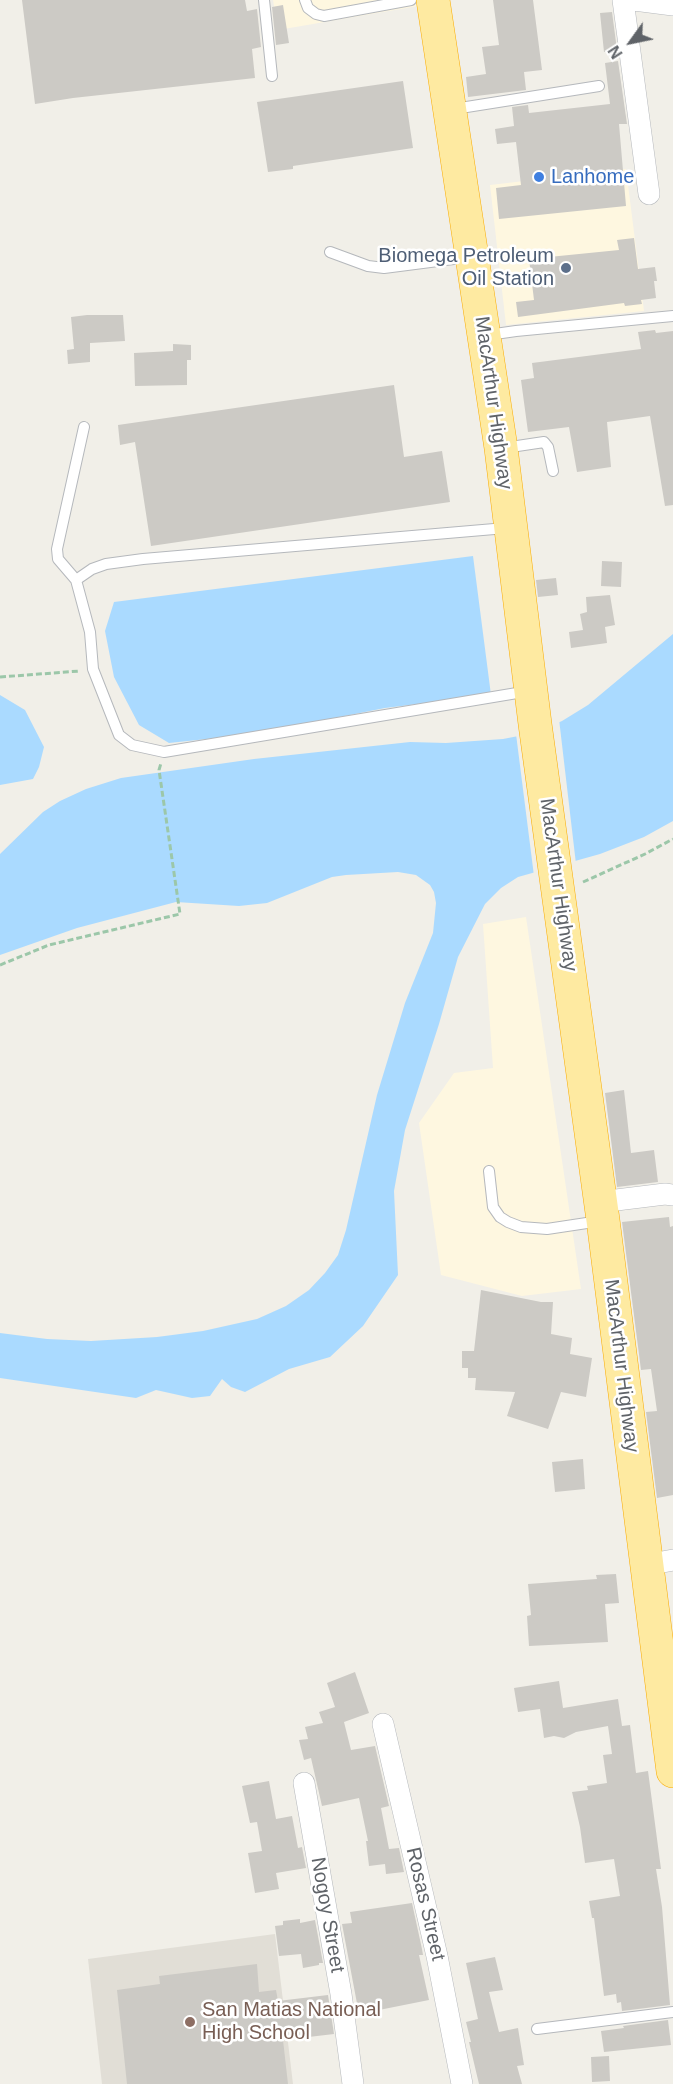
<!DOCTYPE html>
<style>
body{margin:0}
#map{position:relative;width:673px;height:2084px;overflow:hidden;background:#f1efe8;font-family:Arial,sans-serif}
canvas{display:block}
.north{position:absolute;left:601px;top:12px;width:60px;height:60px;-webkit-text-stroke:4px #fff;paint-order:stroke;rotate:237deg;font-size:16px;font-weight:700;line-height:24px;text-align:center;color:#5f6368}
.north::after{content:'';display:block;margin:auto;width:21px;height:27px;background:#5f6368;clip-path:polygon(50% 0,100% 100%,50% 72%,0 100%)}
</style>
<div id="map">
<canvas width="673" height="2084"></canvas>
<div class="north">N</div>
</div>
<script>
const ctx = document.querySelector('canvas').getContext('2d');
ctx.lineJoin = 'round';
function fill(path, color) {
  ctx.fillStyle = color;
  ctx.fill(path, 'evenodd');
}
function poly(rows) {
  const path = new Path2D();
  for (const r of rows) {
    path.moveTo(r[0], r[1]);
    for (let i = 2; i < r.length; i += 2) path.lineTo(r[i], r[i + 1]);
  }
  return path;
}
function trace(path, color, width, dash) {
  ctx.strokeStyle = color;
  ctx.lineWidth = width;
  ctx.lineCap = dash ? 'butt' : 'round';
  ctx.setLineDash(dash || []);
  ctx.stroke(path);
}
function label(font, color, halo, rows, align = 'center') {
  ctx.font = font + ' Arial,sans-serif';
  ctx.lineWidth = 5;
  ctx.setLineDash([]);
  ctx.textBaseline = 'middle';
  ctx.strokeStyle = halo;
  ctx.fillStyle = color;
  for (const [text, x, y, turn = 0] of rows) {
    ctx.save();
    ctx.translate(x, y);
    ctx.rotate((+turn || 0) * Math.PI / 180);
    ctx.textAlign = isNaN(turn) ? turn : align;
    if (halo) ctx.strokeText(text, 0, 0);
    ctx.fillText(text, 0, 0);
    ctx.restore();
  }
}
const commercial = poly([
 [273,0,417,0,418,6,278,30],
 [626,169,644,311,506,325,490,185],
 [526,917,581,1289,522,1296,441,1275,419,1123,454,1073,493,1068,483,924]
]);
const education = poly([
 [275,1934,293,2084,102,2084,88,1959]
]);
const water = poly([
 [473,556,491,695,385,708,254,734,169,743,139,725,114,677,105,631,114,602],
 [673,634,673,821,644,837,600,854,518,877,501,888,485,904,458,957,439,1024,405,1130,394,1191,398,1275,363,1326,330,1357,289,1369,245,1392,231,1387,222,1379,210,1396,192,1398,156,1390,136,1398,0,1378,0,1333,47,1339,91,1341,157,1337,203,1331,257,1319,286,1306,309,1290,325,1273,338,1255,346,1230,377,1095,405,1003,433,933,436,903,434,892,430,885,416,875,398,872,346,875,332,877,267,903,239,906,176,902,77,928,0,955,0,854,43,812,60,801,86,789,121,778,254,759,410,742,446,743,503,739,534,733,562,721,588,705],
 [0,695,25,710,44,747,39,767,33,779,0,785]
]);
const pier = poly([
 [559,719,576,864,534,876,516,734,533,730]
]);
const building = poly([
 [22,0,245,0,247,11,257,9,261,47,252,49,255,78,73,98,35,104],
 [493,0,533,0,542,70,524,72,526,90,468,97,466,77,486,74,482,47,499,45],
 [283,5,289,43,276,45,272,7],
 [612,12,617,50,604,52,600,13],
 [618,61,627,124,619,124,626,206,499,219,496,188,521,185,516,142,497,144,495,129,514,126,512,107,528,105,529,113,610,104,605,63],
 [403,81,413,148,293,166,293,169,268,172,257,102],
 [634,238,638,269,655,267,657,281,654,281,656,298,641,300,642,304,625,306,624,303,518,317,516,302,534,300,529,259,619,250,617,240],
 [87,315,123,315,125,341,90,343,90,362,68,364,67,350,74,349,71,317],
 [655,330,656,333,673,331,673,505,665,506,650,416,607,422,611,467,577,472,569,427,528,432,521,380,534,378,532,363,641,349,638,332],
 [173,344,191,345,191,360,187,360,187,385,135,386,134,353,173,351],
 [394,385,404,457,442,451,450,502,151,546,135,442,120,445,118,425],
 [602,561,622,562,621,587,601,586],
 [556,578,558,595,538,597,536,580],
 [610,595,615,625,605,627,607,643,571,648,569,632,583,630,580,614,587,612,586,597],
 [624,1090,631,1153,654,1150,658,1182,617,1187,605,1093],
 [669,1217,670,1227,673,1226,673,1495,657,1498,646,1412,657,1411,651,1369,641,1370,622,1222],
 [481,1290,541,1302,553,1302,551,1334,572,1338,570,1354,592,1358,586,1397,561,1392,548,1429,507,1416,515,1392,475,1390,476,1378,468,1378,468,1368,462,1368,462,1351,474,1351],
 [583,1459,585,1489,555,1492,552,1462],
 [616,1574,619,1603,605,1604,608,1642,529,1646,527,1616,531,1615,528,1584,597,1579,596,1575],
 [355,1672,369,1713,344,1722,351,1750,375,1746,389,1806,381,1808,389,1849,399,1848,404,1872,386,1874,385,1864,369,1866,366,1841,368,1841,359,1798,322,1806,311,1758,304,1760,299,1740,308,1739,305,1727,323,1723,319,1712,335,1707,327,1683],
 [559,1681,563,1708,618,1699,622,1726,630,1725,636,1773,648,1771,661,1869,656,1869,662,1907,670,2005,622,2011,621,2002,617,2003,616,1994,604,1996,594,1918,592,1918,589,1901,620,1896,614,1859,585,1863,580,1827,572,1792,588,1790,587,1786,607,1783,603,1755,612,1754,608,1726,576,1732,564,1738,554,1736,544,1738,540,1709,518,1712,514,1688],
 [269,1781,276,1819,292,1816,298,1848,302,1847,306,1868,276,1873,279,1889,255,1893,248,1853,262,1851,257,1822,250,1823,242,1786],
 [412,1903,422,1949,423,1955,419,1955,429,2000,359,2014,342,1924,352,1923,350,1912],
 [300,1919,300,1923,315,1920,323,1963,319,1963,319,1965,303,1968,301,1954,279,1956,275,1926,283,1925,283,1921],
 [495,1957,503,1990,489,1992,499,2032,518,2028,524,2065,517,2066,522,2084,479,2084,469,2042,471,2042,466,2022,478,2019,466,1963],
 [257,1964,259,1992,276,1990,278,2001,328,1995,334,2034,283,2040,288,2084,127,2084,117,1990,160,1984,159,1976],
 [668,2020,671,2045,604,2052,601,2031,624,2028,623,2026],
 [609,2056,610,2081,592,2082,591,2057]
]);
const path = poly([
 [0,677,80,671],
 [583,882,645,854,673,839],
 [0,965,49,945,180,914,159,770,161,763]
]);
const service = poly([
 [264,0,272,76],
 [305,0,308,8,316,14,324,16,411,0],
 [454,109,599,86],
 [330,252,368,266,384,268,469,257],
 [488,335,516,331,673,316],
 [504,448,544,442,548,447,553,471],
 [506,528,143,559,106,564,92,569,76,580,90,632,93,669,119,735,132,745,164,752,529,691],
 [76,580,58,559,57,549,84,427],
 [489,1171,493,1207,500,1217,508,1222,521,1227,547,1229,600,1221],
 [537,2029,673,2012]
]);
const minor = poly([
 [623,0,649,194],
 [634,0,673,5],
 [600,1202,665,1194,673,1195],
 [646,1565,673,1560],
 [383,1724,437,1956,462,2084],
 [304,1783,341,1994,353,2084]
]);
const trunk = poly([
 [433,0,501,448,535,724,603,1220,673,1771]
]);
const markers = [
 [539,177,6,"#3f7fe0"],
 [566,268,6,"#5c6f8a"],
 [190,2022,6,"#8d6e63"]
];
const shopNames = [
 ["Lanhome",551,177]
];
const serviceNames = [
 ["Biomega Petroleum",554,256],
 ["Oil Station",554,279]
];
const streetNames = [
 ["MacArthur Highway",493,403,82],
 ["MacArthur Highway",558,885,82],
 ["MacArthur Highway",621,1366,83],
 ["Rosas Street",425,1904,77],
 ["Nogoy Street",327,1915,80]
];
const educationNames = [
 ["San Matias National",202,2010],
 ["High School",202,2033]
];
fill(commercial, '#fef7e0');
fill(education, '#e1ded6');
fill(water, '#aadaff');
fill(pier, '#f1efe8');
fill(building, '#cccac5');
trace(service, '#b5b8bc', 12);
trace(minor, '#b5b8bc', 22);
trace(trunk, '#f9ab00', 34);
trace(path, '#9cc7a9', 3, [6, 3]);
trace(service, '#fff', 10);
trace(minor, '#fff', 21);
trace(trunk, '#feeaa1', 33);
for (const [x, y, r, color] of markers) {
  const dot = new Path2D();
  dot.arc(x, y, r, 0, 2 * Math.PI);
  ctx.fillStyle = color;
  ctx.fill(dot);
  trace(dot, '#fff', 2);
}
label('20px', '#366cbe', '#fff', shopNames, 'left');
label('20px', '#4e5e75', '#fff', serviceNames, 'right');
label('20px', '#5f6368', '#fff', streetNames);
label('20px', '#785e54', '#fff', educationNames, 'left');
</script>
